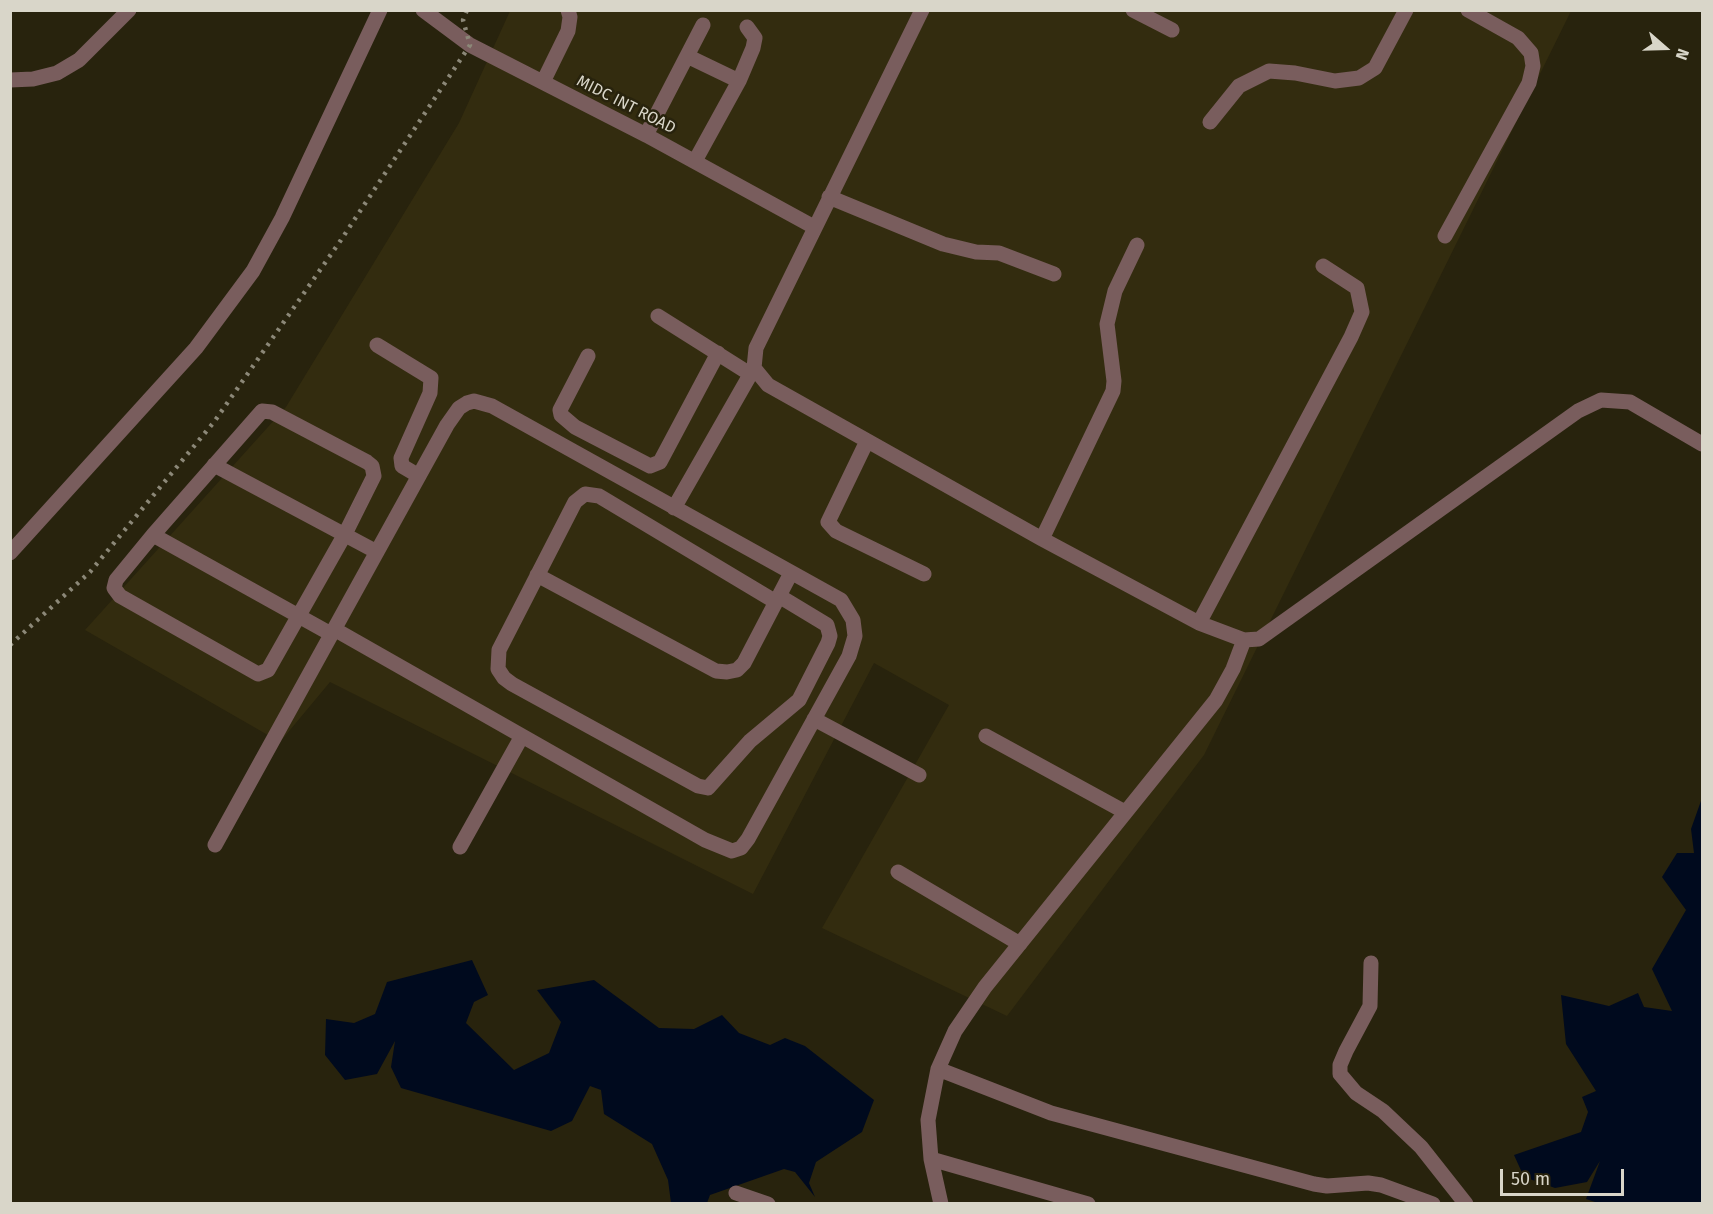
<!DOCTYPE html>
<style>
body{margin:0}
#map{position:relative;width:1713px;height:1214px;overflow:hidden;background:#28230d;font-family:"Fira Sans",sans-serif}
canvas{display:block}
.frame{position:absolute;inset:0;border:12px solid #d9d6c9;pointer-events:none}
.north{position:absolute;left:1635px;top:18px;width:60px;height:60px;-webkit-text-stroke:4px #28230d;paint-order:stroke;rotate:110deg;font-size:16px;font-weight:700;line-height:24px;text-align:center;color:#d9d6c9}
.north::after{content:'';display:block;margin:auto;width:21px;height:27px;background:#d9d6c9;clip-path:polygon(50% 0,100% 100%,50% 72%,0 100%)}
.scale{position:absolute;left:1500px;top:1169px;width:124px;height:27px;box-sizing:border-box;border:3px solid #d9d6c9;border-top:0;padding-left:8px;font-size:18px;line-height:21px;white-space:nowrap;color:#d9d6c9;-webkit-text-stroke:4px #28230d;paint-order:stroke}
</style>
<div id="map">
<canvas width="1713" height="1214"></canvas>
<div class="frame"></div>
<div class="north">N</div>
<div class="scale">50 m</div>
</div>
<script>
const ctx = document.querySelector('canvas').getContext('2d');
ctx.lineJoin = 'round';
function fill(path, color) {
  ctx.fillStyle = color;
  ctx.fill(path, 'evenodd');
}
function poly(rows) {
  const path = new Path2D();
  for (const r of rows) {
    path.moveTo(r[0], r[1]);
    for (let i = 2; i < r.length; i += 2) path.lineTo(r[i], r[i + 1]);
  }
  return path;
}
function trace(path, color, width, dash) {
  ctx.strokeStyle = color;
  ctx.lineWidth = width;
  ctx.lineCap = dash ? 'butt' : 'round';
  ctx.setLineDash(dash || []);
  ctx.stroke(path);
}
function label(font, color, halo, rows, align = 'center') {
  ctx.font = font + ' "Fira Sans",sans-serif';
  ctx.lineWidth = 5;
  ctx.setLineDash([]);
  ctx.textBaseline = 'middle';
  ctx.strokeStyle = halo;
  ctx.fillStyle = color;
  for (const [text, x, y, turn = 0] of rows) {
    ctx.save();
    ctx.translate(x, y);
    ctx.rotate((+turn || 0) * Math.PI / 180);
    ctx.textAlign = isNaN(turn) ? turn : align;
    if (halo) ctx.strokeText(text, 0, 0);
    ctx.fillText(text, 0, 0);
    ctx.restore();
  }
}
const built = poly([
 [510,11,1571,11,1204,755,1007,1016,822,928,949,705,874,663,753,894,330,682,280,742,85,630,286,407,459,123]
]);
const water = poly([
 [1702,798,1702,1203,1598,1203,1586,1199,1600,1161,1587,1182,1555,1188,1524,1177,1514,1155,1581,1132,1588,1112,1582,1097,1596,1091,1566,1044,1561,995,1609,1006,1638,993,1644,1007,1672,1011,1652,969,1686,910,1662,877,1677,853,1694,853,1691,829],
 [472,960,488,995,474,1002,466,1023,514,1070,549,1053,561,1022,537,990,594,980,659,1028,694,1029,722,1015,739,1033,770,1045,785,1038,805,1046,874,1100,862,1132,816,1162,809,1183,815,1197,795,1172,784,1169,710,1195,707,1203,671,1203,668,1180,652,1144,604,1114,601,1090,590,1086,572,1121,551,1131,401,1088,391,1067,395,1041,377,1074,345,1080,325,1055,326,1019,354,1023,375,1014,387,982]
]);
const minor = poly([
 [423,10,470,45,646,135,814,227],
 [922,10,756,348,754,368,768,385,1042,539,1199,623,1244,640,1259,639,1578,411,1601,400,1630,402,1702,444],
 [1133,10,1172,30],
 [687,56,739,81],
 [10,80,33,79,57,73,79,60,129,10],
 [543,82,568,31,570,17,568,10],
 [1210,122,1239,86,1269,71,1295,73,1335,81,1359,78,1375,68,1406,10],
 [646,135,703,25],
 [695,161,739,81,753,48,755,38,747,27],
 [829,197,943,244,976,252,999,253,1054,274],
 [1445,236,1529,83,1533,66,1531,53,1518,38,1468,10],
 [658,316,750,374],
 [377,345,431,378,430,393,401,458,402,466,419,476],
 [588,356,560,410,561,415,575,427,650,466,660,462,718,353],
 [262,411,272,412,367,462,372,466,374,476,345,534,268,670,258,674,120,596,114,588,116,580,153,535,262,411],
 [867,441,828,522,836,531,924,574],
 [214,465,377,552],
 [674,508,754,368],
 [153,535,331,634],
 [1042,539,1113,391,1114,381,1107,324,1115,291,1137,245],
 [10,553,196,348,253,271,282,218,380,10],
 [537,575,716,671,727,672,737,670,744,663,791,573],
 [776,602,599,496,585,494,575,502,499,650,498,669,504,678,512,684,698,786,708,788,750,741,799,700,828,643,830,636,827,625,779,596],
 [1199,623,1351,337,1362,312,1357,288,1323,266],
 [814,719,919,775],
 [986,736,1125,812],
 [215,845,447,425,459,408,467,403,474,401,492,406,841,600,853,620,855,636,849,656,748,839,741,848,732,851,705,840,334,629],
 [460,847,522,736],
 [898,872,1020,944],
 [1371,963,1370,1006,1346,1051,1340,1065,1340,1074,1356,1093,1383,1111,1421,1147,1466,1204],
 [938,1069,1051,1113,1314,1184,1327,1186,1368,1183,1381,1185,1433,1204],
 [931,1159,1088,1204],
 [736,1193,768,1204],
 [941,1204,931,1159,928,1120,938,1069,955,1031,985,987,1216,700,1233,669,1244,640]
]);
const rail = poly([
 [10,645,90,572,214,422,341,240,470,45,463,20,467,10]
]);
const streetNames = [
 ["MIDC INT ROAD",626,105,27]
];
fill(built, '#332c0f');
fill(water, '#000a1e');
trace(minor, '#795d5d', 15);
trace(rail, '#8c8878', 4.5, [3, 6]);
label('16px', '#d9d6c9', '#28230d', streetNames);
</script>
